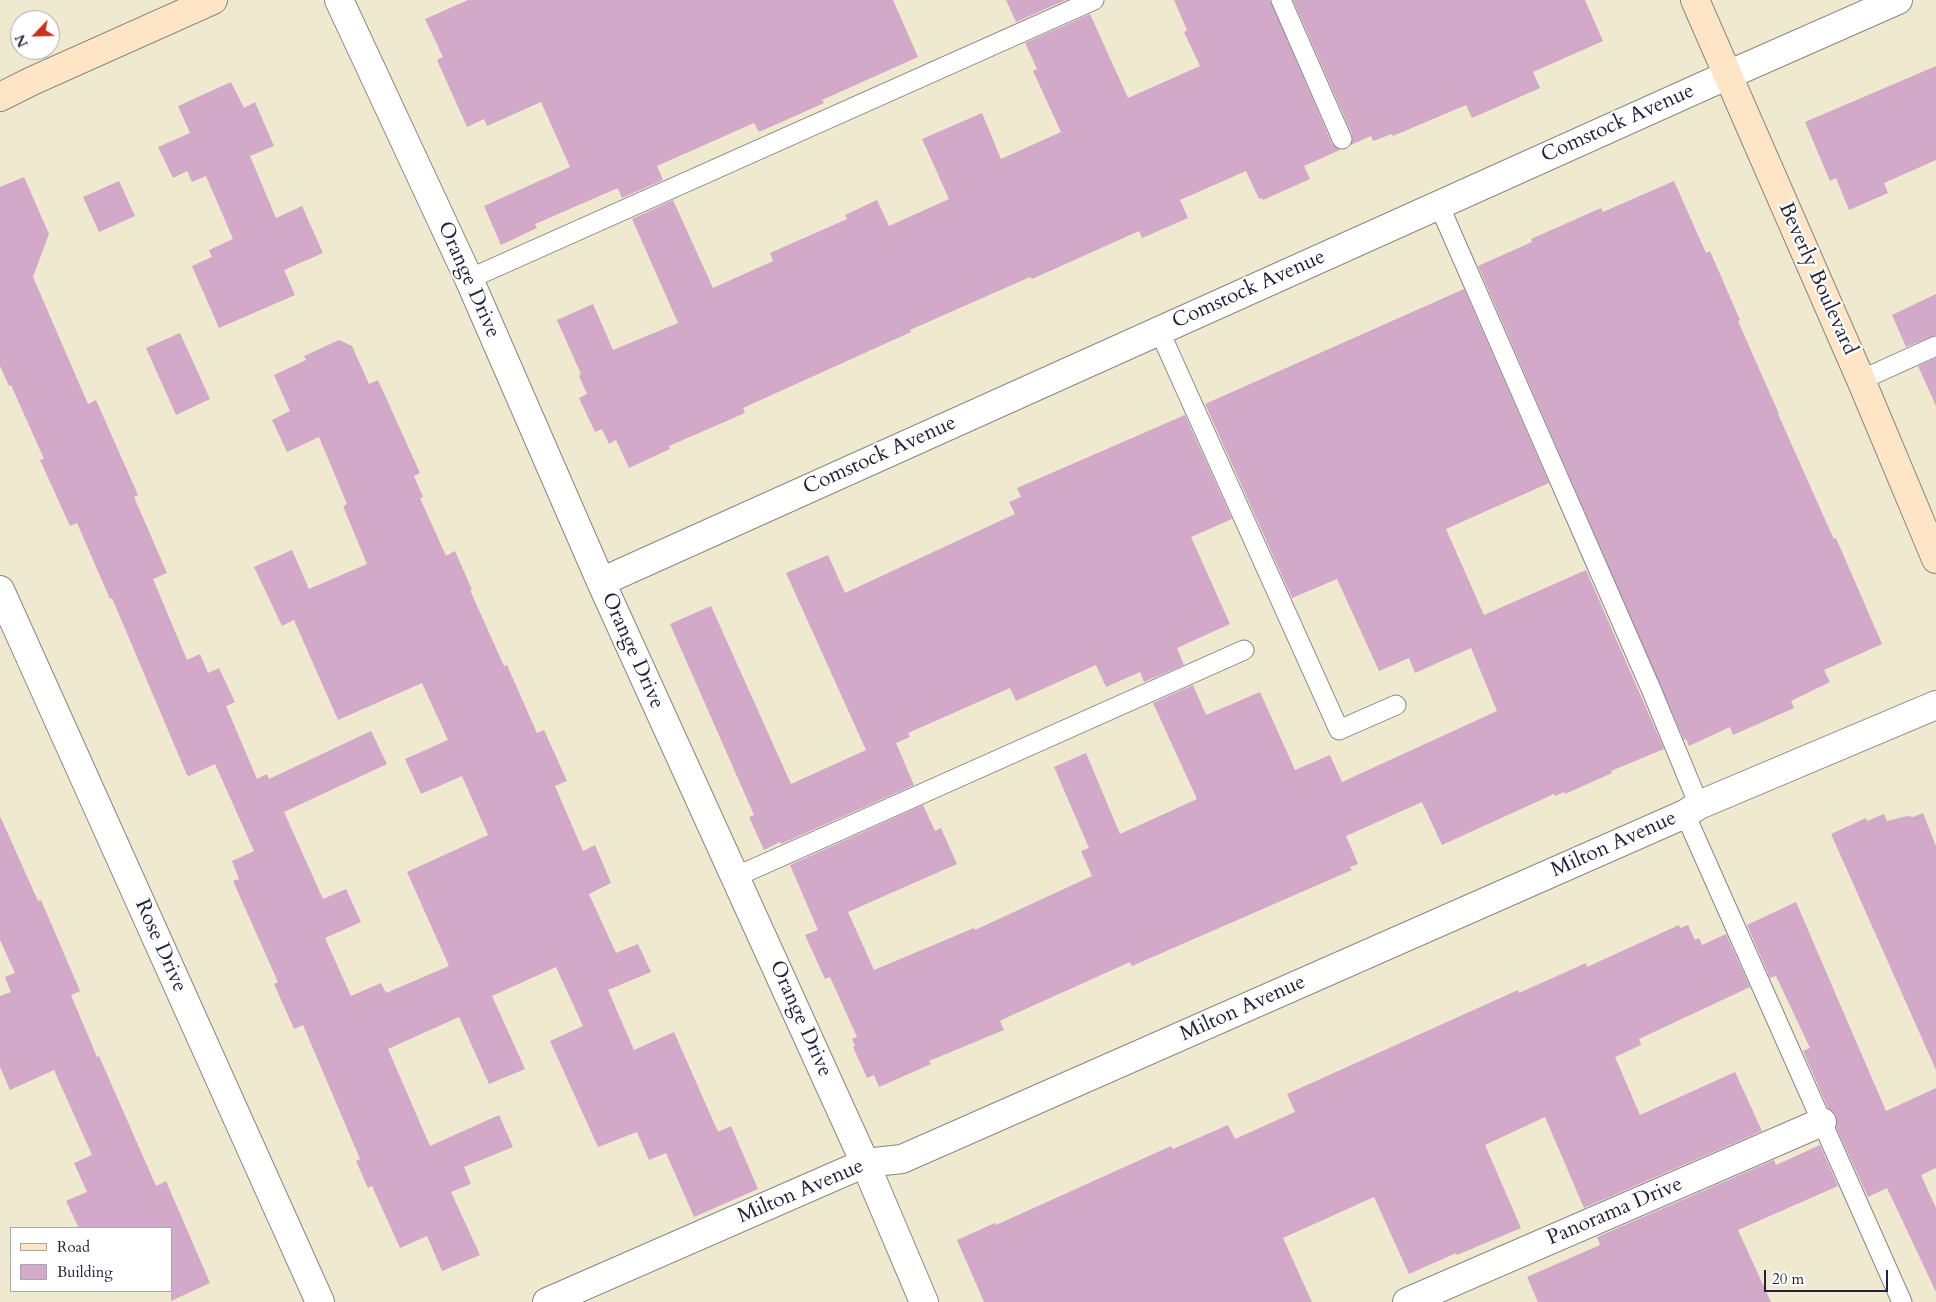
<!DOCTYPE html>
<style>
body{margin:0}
#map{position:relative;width:1936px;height:1302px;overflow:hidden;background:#efe9cf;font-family:Cardo,serif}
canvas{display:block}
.legend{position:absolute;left:10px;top:1227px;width:162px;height:65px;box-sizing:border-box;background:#fff;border:1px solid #a7a7b1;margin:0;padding:6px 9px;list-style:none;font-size:15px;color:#22223b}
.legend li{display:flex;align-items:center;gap:10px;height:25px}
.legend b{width:25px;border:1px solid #a7a7b1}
.north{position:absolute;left:10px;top:10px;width:50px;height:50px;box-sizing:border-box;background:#fff;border:1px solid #a7a7b1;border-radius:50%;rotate:246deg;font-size:14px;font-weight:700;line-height:20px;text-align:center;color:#22223b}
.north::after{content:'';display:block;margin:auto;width:18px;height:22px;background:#c8321e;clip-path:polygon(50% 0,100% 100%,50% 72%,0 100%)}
.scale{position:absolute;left:1764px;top:1270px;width:124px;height:22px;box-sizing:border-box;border:2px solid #22223b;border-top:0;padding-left:6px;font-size:15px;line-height:18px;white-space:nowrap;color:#22223b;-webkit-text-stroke:4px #fff;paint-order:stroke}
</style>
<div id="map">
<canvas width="1936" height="1302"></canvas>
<ul class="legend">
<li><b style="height:6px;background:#fde5c5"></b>Road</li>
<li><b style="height:14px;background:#d3a9c9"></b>Building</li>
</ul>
<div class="north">N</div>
<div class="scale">20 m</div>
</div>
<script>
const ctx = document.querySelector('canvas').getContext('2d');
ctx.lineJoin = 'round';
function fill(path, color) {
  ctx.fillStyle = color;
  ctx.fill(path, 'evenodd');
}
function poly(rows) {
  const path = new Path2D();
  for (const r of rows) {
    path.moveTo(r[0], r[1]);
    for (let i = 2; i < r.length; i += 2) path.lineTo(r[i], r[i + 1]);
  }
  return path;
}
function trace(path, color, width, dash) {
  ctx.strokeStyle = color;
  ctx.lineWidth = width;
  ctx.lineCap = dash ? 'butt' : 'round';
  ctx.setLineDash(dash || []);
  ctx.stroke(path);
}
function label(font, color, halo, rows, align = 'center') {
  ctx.font = font + ' Cardo,serif';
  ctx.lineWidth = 4.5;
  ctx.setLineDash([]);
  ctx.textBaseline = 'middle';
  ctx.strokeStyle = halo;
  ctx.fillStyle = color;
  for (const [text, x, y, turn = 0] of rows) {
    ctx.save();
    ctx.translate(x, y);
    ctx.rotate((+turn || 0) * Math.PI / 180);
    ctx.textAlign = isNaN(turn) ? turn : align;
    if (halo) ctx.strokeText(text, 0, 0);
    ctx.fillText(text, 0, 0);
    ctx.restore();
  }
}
const building = poly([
 [468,0,893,0,918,57,822,100,824,103,759,132,754,123,657,166,663,180,622,198,618,188,535,224,537,228,501,245,484,206,570,167,541,102,487,126,484,119,467,127,437,60,443,57,425,19],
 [1006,0,1066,0,1016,22],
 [1174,0,1270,0,1332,144,1340,150,1304,166,1310,179,1263,200,1262,198,1259,199,1246,171,1180,200,1188,218,1142,238,1139,231,1032,279,1030,277,910,330,911,332,743,408,745,413,669,446,670,449,629,468,616,440,609,444,602,429,595,432,579,398,587,394,579,376,581,374,557,320,593,304,613,350,678,323,632,219,673,200,713,288,773,261,770,253,847,219,845,215,877,200,889,226,949,199,922,139,982,113,1001,159,1061,132,1033,71,1037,69,1025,43,1090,14,1128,98,1200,66,1184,32,1187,30],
 [1293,0,1585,0,1603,41,1533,72,1540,88,1472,118,1466,105,1393,136,1392,134,1373,141,1371,136,1351,145,1352,134],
 [1936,66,1936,160,1884,183,1888,193,1849,210,1836,178,1830,181,1805,122],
 [231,82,244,108,255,102,274,146,250,156,276,218,302,206,323,253,284,270,295,295,219,328,192,266,212,257,209,250,233,239,206,176,192,182,187,171,173,178,158,147,190,133,178,106],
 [24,177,49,234,33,277,88,404,96,400,138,495,134,497,167,573,153,579,187,660,200,654,208,673,219,668,235,702,226,706,257,779,267,774,269,779,371,731,387,764,284,812,323,899,346,889,361,922,325,938,351,996,381,983,386,993,449,966,407,872,488,835,462,776,421,794,405,759,448,740,422,683,338,720,294,620,282,626,254,567,292,550,309,589,367,564,343,506,347,504,319,437,287,452,272,420,290,411,274,375,306,360,304,356,339,340,352,346,369,384,378,380,420,473,414,476,423,497,420,498,446,556,455,551,472,590,470,590,504,666,507,665,537,733,544,730,567,781,555,786,583,851,595,845,611,883,589,894,616,953,638,944,651,972,608,990,634,1050,674,1032,718,1132,731,1126,758,1189,694,1217,666,1153,649,1160,637,1132,598,1147,550,1041,583,1026,556,967,492,996,525,1069,489,1084,459,1017,388,1049,430,1146,499,1115,513,1147,464,1167,471,1184,451,1192,480,1255,442,1271,427,1236,400,1248,372,1186,368,1188,356,1161,360,1159,303,1025,294,1029,274,984,278,982,233,881,239,879,232,861,254,851,215,764,189,776,187,775,112,598,110,599,77,523,70,526,40,460,44,459,11,385,9,386,0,366,0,187],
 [119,181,135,216,99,232,83,197],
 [1674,181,1706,253,1710,251,1740,320,1738,321,1779,414,1778,414,1831,533,1834,539,1836,538,1882,644,1824,670,1830,682,1791,701,1794,708,1733,735,1730,727,1689,746,1686,739,1684,740,1478,266,1532,242,1531,239,1601,208,1603,212],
 [1464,289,1549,483,1446,529,1484,615,1586,570,1664,749,1611,771,1612,773,1565,794,1564,792,1555,796,1554,794,1442,845,1422,802,1346,836,1358,864,1350,867,1352,870,1132,966,1130,962,1010,1016,1000,1021,1004,1030,929,1061,931,1064,879,1087,874,1075,867,1078,853,1047,855,1046,852,1039,857,1037,830,977,825,979,805,935,818,930,790,865,923,805,935,831,941,828,957,864,848,912,874,970,974,928,975,930,1092,876,1081,851,1089,848,1054,767,1086,753,1120,834,1197,799,1153,703,1193,685,1206,715,1260,692,1295,770,1330,755,1342,782,1497,711,1471,648,1415,673,1409,658,1379,671,1337,579,1292,598,1205,404],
 [1936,294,1936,335,1906,347,1892,315],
 [180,333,210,399,176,415,146,348],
 [1936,358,1936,406,1918,366],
 [1185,415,1232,519,1191,537,1230,624,1177,648,1184,665,1144,682,1140,672,1106,687,1096,665,1016,701,1010,688,908,733,910,737,896,743,914,785,781,844,780,842,764,850,749,817,754,815,670,624,711,606,791,784,866,750,786,573,828,555,845,593,1015,514,1009,502,1021,497,1017,488],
 [1923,813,1936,846,1936,1070,1831,834,1866,818,1867,821,1884,814,1887,821,1907,816,1913,817],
 [0,816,38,901,41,900,80,991,71,995,97,1057,99,1056,156,1186,166,1181,210,1283,171,1301,171,1228,79,1228,66,1201,87,1192,74,1163,92,1155,54,1070,10,1090,0,1067,0,996,11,992,5,977,15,973,0,940],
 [1796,902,1886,1111,1936,1088,1936,1168,1921,1175,1936,1208,1936,1292,1887,1188,1868,1197,1836,1127,1836,1115,1828,1108,1803,1051,1810,1048,1776,976,1770,978,1747,925],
 [1679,925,1680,928,1688,925,1695,940,1699,938,1702,945,1726,934,1750,987,1639,1039,1641,1045,1615,1057,1640,1115,1735,1072,1762,1131,1584,1208,1545,1117,1485,1145,1521,1228,1457,1255,1456,1253,1409,1274,1374,1197,1283,1238,1312,1302,984,1302,957,1240,995,1223,996,1225,1171,1146,1173,1149,1228,1125,1235,1139,1295,1112,1287,1094,1518,990,1519,993,1586,963,1587,967],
 [1820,1145,1838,1186,1738,1230,1771,1302,1538,1302,1527,1277,1600,1245,1597,1237,1774,1160,1776,1165]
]);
const lane = poly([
 [1281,0,1342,139],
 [1439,205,1651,689,1699,805],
 [469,279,1094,0],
 [1159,330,1339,730,1396,705],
 [1861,380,1936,346],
 [1685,814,1902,1302],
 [735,877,1244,650]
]);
const street = poly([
 [339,0,469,279,601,582,865,1163,924,1302],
 [601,582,1728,75,1898,0],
 [0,590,320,1302],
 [547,1302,865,1163,902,1159,1685,814,1699,805,1936,705],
 [1407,1302,1822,1122]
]);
const secondary = poly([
 [1695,0,1861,380,1936,559],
 [0,97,32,81,213,0]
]);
const streetNames = [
 ["Comstock Avenue",1618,124,-24],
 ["Beverly Boulevard",1817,279,66],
 ["Orange Drive",468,280,66],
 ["Comstock Avenue",1249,290,-24],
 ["Comstock Avenue",880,456,-24],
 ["Orange Drive",632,651,66],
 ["Milton Avenue",1614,845,-24],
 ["Rose Drive",160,946,66],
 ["Milton Avenue",1243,1009,-24],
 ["Orange Drive",800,1019,66],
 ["Milton Avenue",801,1192,-23],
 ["Panorama Drive",1615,1212,-23]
];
fill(building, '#d3a9c9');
trace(lane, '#888685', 21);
trace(street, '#888685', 30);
trace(secondary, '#888685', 30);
trace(lane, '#fff', 19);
trace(street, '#fff', 28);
trace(secondary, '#fde5c5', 28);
label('21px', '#22223b', '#fff', streetNames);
</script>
